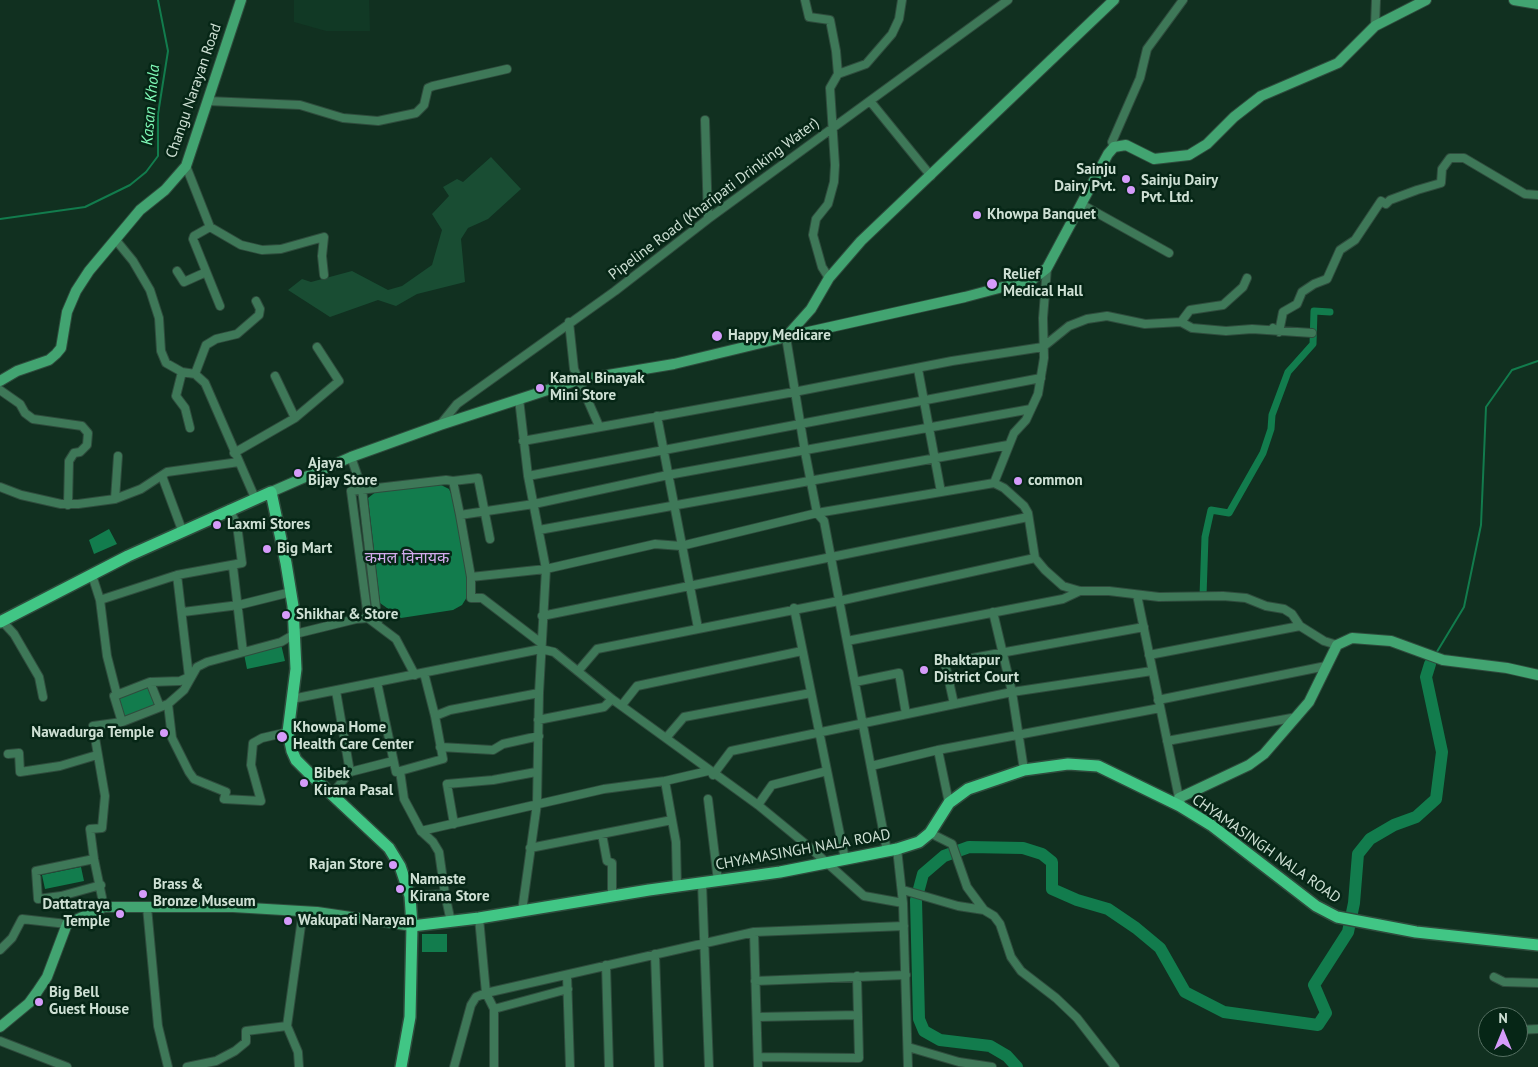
<!DOCTYPE html>
<meta charset="utf-8">
<style>
body{margin:0}
#map{position:relative;width:1538px;height:1067px;overflow:hidden;background:#113020;font-family:"PT Sans",sans-serif}
canvas{display:block}
.north{position:absolute;left:1478px;top:1007px;width:50px;height:50px;box-sizing:border-box;background:#062616;border:1px solid #567062;border-radius:50%;rotate:0deg;font-size:14px;font-weight:700;line-height:20px;text-align:center;color:#cee0d4}
.north::after{content:'';display:block;margin:auto;width:18px;height:22px;background:#d59bfa;clip-path:polygon(50% 0,100% 100%,50% 72%,0 100%)}
</style>
<div id="map">
<canvas width="1538" height="1067"></canvas>
<div class="north">N</div>
</div>
<script>
const ctx = document.querySelector('canvas').getContext('2d');
ctx.lineJoin = 'round';
function fill(path, color) {
  ctx.fillStyle = color;
  ctx.fill(path, 'evenodd');
}
function poly(rows) {
  const path = new Path2D();
  for (const r of rows) {
    path.moveTo(r[0], r[1]);
    for (let i = 2; i < r.length; i += 2) path.lineTo(r[i], r[i + 1]);
  }
  return path;
}
function trace(path, color, width, dash) {
  ctx.strokeStyle = color;
  ctx.lineWidth = width;
  ctx.lineCap = dash ? 'butt' : 'round';
  ctx.setLineDash(dash || []);
  ctx.stroke(path);
}
function label(font, color, halo, rows, align = 'center') {
  ctx.font = font + ' "PT Sans","Noto Sans Devanagari",sans-serif';
  ctx.lineWidth = 5;
  ctx.setLineDash([]);
  ctx.textBaseline = 'middle';
  ctx.strokeStyle = halo;
  ctx.fillStyle = color;
  for (const [text, x, y, turn = 0] of rows) {
    ctx.save();
    ctx.translate(x, y);
    ctx.rotate((+turn || 0) * Math.PI / 180);
    ctx.textAlign = isNaN(turn) ? turn : align;
    if (halo) ctx.strokeText(text, 0, 0);
    ctx.fillText(text, 0, 0);
    ctx.restore();
  }
}
const built = poly([
 [294,0,369,0,370,31,326,31,294,22]
]);
const green = poly([
 [491,157,521,189,488,219,468,228,461,239,465,282,417,294,396,306,378,300,330,317,288,290,302,279,311,282,352,271,388,290,402,286,432,265,442,230,432,214,449,196,443,187,457,179,463,182]
]);
const water = poly([
 [441,485,449,489,453,498,468,577,467,597,462,605,453,610,401,618,380,603,368,498,377,491],
 [109,529,117,544,94,554,89,540],
 [281,644,285,661,247,669,244,654],
 [150,685,157,704,123,717,116,699],
 [81,867,84,881,45,889,42,875],
 [422,934,447,934,447,952,422,952]
]);
const stream = poly([
 [0,219,85,207,130,185,146,172,158,156,158,114,168,51,158,0],
 [1435,655,1464,607,1481,525,1486,407,1512,370,1538,361]
]);
const canal = poly([
 [1203,596,1205,537,1211,510,1229,513,1263,453,1271,429,1272,415,1288,372,1313,344,1314,311,1330,312]
]);
const river = poly([
 [1017,1067,1007,1056,990,1046,940,1040,924,1031,919,1019,916,900,923,874,944,856,969,847,1023,848,1042,854,1052,862,1052,889,1077,900,1108,909,1136,928,1160,948,1185,992,1224,1012,1318,1025,1326,1013,1314,985,1348,932,1354,903,1358,854,1370,839,1394,825,1416,817,1436,799,1442,752,1426,677,1430,664]
]);
const minor = poly([
 [805,0,809,17,830,20,836,51,838,74,830,88,835,165,834,182,828,204,816,219,813,235,822,267,829,278],
 [1375,26,1376,0],
 [838,74,866,64,892,34,899,19,902,0],
 [208,101,300,105,343,118,378,121,416,113,424,105,428,88,433,86,507,69],
 [870,101,931,176],
 [705,120,708,219],
 [1114,147,1112,142,1140,78,1147,49,1183,0],
 [186,166,210,227,241,245,262,250,281,249,324,237,322,256,324,275],
 [1081,204,1169,253],
 [210,227,194,236,193,239,220,306],
 [115,239,133,261,150,290,159,318,161,351,166,363,182,372,195,374,205,383,255,498],
 [177,271,184,282,204,273],
 [569,322,574,369,599,426],
 [1181,322,1192,328,1226,331,1252,329,1312,333],
 [1273,328,1279,332,1283,312,1297,304,1302,292,1314,284,1327,279,1340,250,1355,240,1381,201,1386,204,1390,200,1417,190,1441,183,1442,169,1450,158,1464,158,1525,194,1538,195],
 [786,337,805,452,817,513,824,521,887,851],
 [918,369,941,492],
 [182,372,176,396,185,408,190,428],
 [195,374,206,345,216,339,237,334,259,315,260,309,256,301],
 [275,376,295,418],
 [0,390,20,404,25,413,33,419,82,426,88,433,87,445,80,452,74,453,69,461,68,505],
 [519,399,528,476,546,569,539,693,537,804,522,911],
 [657,416,698,628],
 [440,425,457,404,615,291,708,219,1008,0],
 [523,441,794,392,952,361,1043,347,1069,326,1087,319,1107,316,1145,324,1181,322,1190,310,1223,305,1243,287,1247,278],
 [234,453,295,418,339,381,317,347],
 [351,457,362,489,378,625],
 [162,476,182,530],
 [528,476,1041,378],
 [453,481,478,478,490,539],
 [994,483,1014,433,1026,420,1038,394,1044,358,1043,318,1047,268],
 [0,487,21,495,61,504,78,504,115,499,141,489,167,472,239,462],
 [115,499,118,456],
 [460,515,534,504,668,475,1031,409],
 [539,530,1008,445],
 [233,567,243,652],
 [92,575,100,600,107,656,117,695],
 [471,577,546,569,655,544,681,546,817,513,994,483,1004,488,1024,506,1028,513,1035,558,1045,570,1063,586,1080,591,1109,591,1159,597,1223,596,1246,598,1266,606,1284,609,1292,614,1300,626,1324,641,1337,645],
 [1137,595,1179,798],
 [100,600,177,575,242,563,237,525,229,509],
 [794,608,845,859],
 [183,612,239,605,291,592],
 [993,612,1012,692,1024,770],
 [542,616,1028,517],
 [368,618,351,491,446,480,453,481,460,515,471,577,471,598,482,598,541,643],
 [2,621,14,634,39,677,43,697],
 [847,641,1063,599,1080,591],
 [1149,655,1300,626],
 [579,670,597,649,839,601,1035,558],
 [150,682,160,707],
 [377,682,396,772,400,771,404,799,421,831,433,842,439,852,445,894],
 [855,682,899,673,906,714],
 [336,691,350,772],
 [292,699,541,649,554,652,612,699,758,805,808,846,864,896,903,903,908,1067],
 [1158,700,1326,666],
 [168,704,172,738,189,772,194,779,226,792,224,799,261,801,251,765,253,743,262,738,288,732],
 [954,704,945,663,1144,627],
 [622,705,637,686,802,651],
 [435,716,450,710,539,693],
 [538,720,604,707,612,699],
 [122,722,114,696,150,682,180,681,189,677,177,575],
 [666,738,684,717,811,693],
 [1167,741,1297,717],
 [440,747,493,750,503,744,539,736],
 [938,750,949,803],
 [8,754,19,753,20,772,60,766,97,755],
 [871,766,938,750,1160,708],
 [400,771,443,759,435,716,424,673],
 [713,775,731,751,1012,692,1152,671],
 [332,794,350,772,393,761],
 [708,799,718,881],
 [758,805,772,785,827,771],
 [672,820,676,842,677,886],
 [454,824,447,784,493,780,536,772],
 [421,831,604,789,665,781,708,771],
 [930,833,952,844,967,887,984,910,994,916,1000,924,1011,957,1021,971,1056,998,1077,1018,1115,1067],
 [602,834,607,861,612,863,612,896],
 [530,848,672,820,665,781],
 [897,849,903,903],
 [94,859,36,871,38,899,61,896,101,885],
 [702,883,709,1067],
 [903,890,958,906,984,910],
 [410,896,445,894,451,922],
 [104,907,94,859,90,829,102,828,105,796,93,726,122,722,168,704,184,690,197,667,207,662,281,642,295,634,356,619,368,618,396,639,415,675],
 [147,907,158,1026,168,1067],
 [479,918,486,993,494,1009],
 [754,932,758,1067],
 [0,950,12,938,22,919,67,924],
 [655,954,659,1067],
 [606,965,609,1067],
 [567,975,570,1067],
 [1494,977,1504,982,1538,983],
 [755,981,906,975],
 [757,1017,858,1015],
 [1518,1030,1538,1029],
 [1484,1033,1488,1032],
 [0,1041,67,1067],
 [908,1047,959,1062,992,1067],
 [758,1057,859,1058,857,976],
 [187,1067,216,1061,235,1051,246,1042,246,1031,287,1026],
 [299,1067,298,1052,287,1026,303,911],
 [454,1067,471,1005,476,997,486,993,754,932,904,926],
 [494,1067,494,1009,568,989]
]);
const secondary = poly([
 [1514,0,1538,4],
 [786,337,965,297,1033,279,1047,268,1108,154,1114,147,1126,145,1154,159,1189,155,1207,144,1234,117,1261,96,1338,63,1375,26,1426,0],
 [0,381,17,371,49,360,56,354,61,348,67,312,76,291,89,271,140,210,165,190,186,166,241,0],
 [271,492,351,457,440,425,578,380,674,364,786,337,811,309,829,278,861,241,1114,0],
 [1180,806,1179,798,1249,765,1264,754,1309,702,1337,645,1352,638,1391,641,1443,660,1507,668,1538,675],
 [0,1027,29,1003,37,992,47,977,67,924,104,907,233,907,317,912,412,926]
]);
const primary = poly([
 [0,622,128,556,271,492,286,563,293,606,296,669,288,732,292,751,296,760,310,774,389,848,400,866,410,896,412,926,410,1017,401,1067],
 [412,926,479,918,649,890,780,872,897,849,919,842,930,833,949,803,968,789,1024,770,1068,764,1098,766,1180,806,1211,825,1316,906,1337,917,1416,932,1538,945]
]);
const markers = [
 [1126,179,5,"#d59bfa"],
 [1131,190,5,"#d59bfa"],
 [977,215,5,"#d59bfa"],
 [992,284,6,"#d59bfa"],
 [717,336,6,"#d59bfa"],
 [540,388,5,"#d59bfa"],
 [298,473,5,"#d59bfa"],
 [1018,481,5,"#d59bfa"],
 [217,525,5,"#d59bfa"],
 [267,549,5,"#d59bfa"],
 [286,615,5,"#d59bfa"],
 [924,670,5,"#d59bfa"],
 [164,733,5,"#d59bfa"],
 [282,737,6,"#d59bfa"],
 [304,783,5,"#d59bfa"],
 [393,865,5,"#d59bfa"],
 [400,889,5,"#d59bfa"],
 [143,894,5,"#d59bfa"],
 [120,914,5,"#d59bfa"],
 [288,921,5,"#d59bfa"],
 [39,1002,5,"#d59bfa"]
];
const streetNames = [
 ["Changu Narayan Road",194,91,-71],
 ["Pipeline Road (Kharipati Drinking Water)",714,199,-37],
 ["CHYAMASINGH NALA ROAD",1266,849,35],
 ["CHYAMASINGH NALA ROAD",803,850,-10]
];
const poiNames = [
 ["Sainju",1116,170,"right"],
 ["Dairy Pvt.",1116,187,"right"],
 ["Sainju Dairy",1141,181],
 ["Pvt. Ltd.",1141,198],
 ["Khowpa Banquet",987,215],
 ["Relief",1003,275],
 ["Medical Hall",1003,292],
 ["Happy Medicare",728,336],
 ["Kamal Binayak",550,379],
 ["Mini Store",550,396],
 ["Ajaya",308,464],
 ["Bijay Store",308,481],
 ["common",1028,481],
 ["Laxmi Stores",227,525],
 ["Big Mart",277,549],
 ["Shikhar & Store",296,615],
 ["Bhaktapur",934,661],
 ["District Court",934,678],
 ["Khowpa Home",293,728],
 ["Health Care Center",293,745],
 ["Nawadurga Temple",154,733,"right"],
 ["Bibek",314,774],
 ["Kirana Pasal",314,791],
 ["Rajan Store",383,865,"right"],
 ["Namaste",410,880],
 ["Kirana Store",410,897],
 ["Brass &",153,885],
 ["Bronze Museum",153,902],
 ["Dattatraya",110,905,"right"],
 ["Temple",110,922,"right"],
 ["Wakupati Narayan",298,921],
 ["Big Bell",49,993],
 ["Guest House",49,1010]
];
const waterNames = [
 ["Kasan Khola",151,105,-85]
];
const neighbourhoodNames = [
 ["कमल विनायक",407,558]
];
fill(built, '#113925');
fill(green, '#194d33');
fill(water, '#127c4d');
trace(stream, '#127c4d', 2);
trace(canal, '#127c4d', 7);
trace(river, '#127c4d', 12);
trace(minor, '#2f4c3d', 10);
trace(secondary, '#2f4c3d', 12);
trace(primary, '#2f4c3d', 14);
trace(minor, '#3e7858', 8);
trace(secondary, '#42a471', 10);
trace(primary, '#41c685', 11);
for (const [x, y, r, color] of markers) {
  const dot = new Path2D();
  dot.arc(x, y, r, 0, 2 * Math.PI);
  ctx.fillStyle = color;
  ctx.fill(dot);
  trace(dot, '#062616', 2);
}
label('15px', '#cee0d4', '#062616', streetNames);
label('bold 15px', '#cee0d4', '#062616', poiNames, 'left');
label('italic 16px', '#81fcb9', '#062616', waterNames);
label('16px', '#d4acee', '#062616', neighbourhoodNames);
</script>
